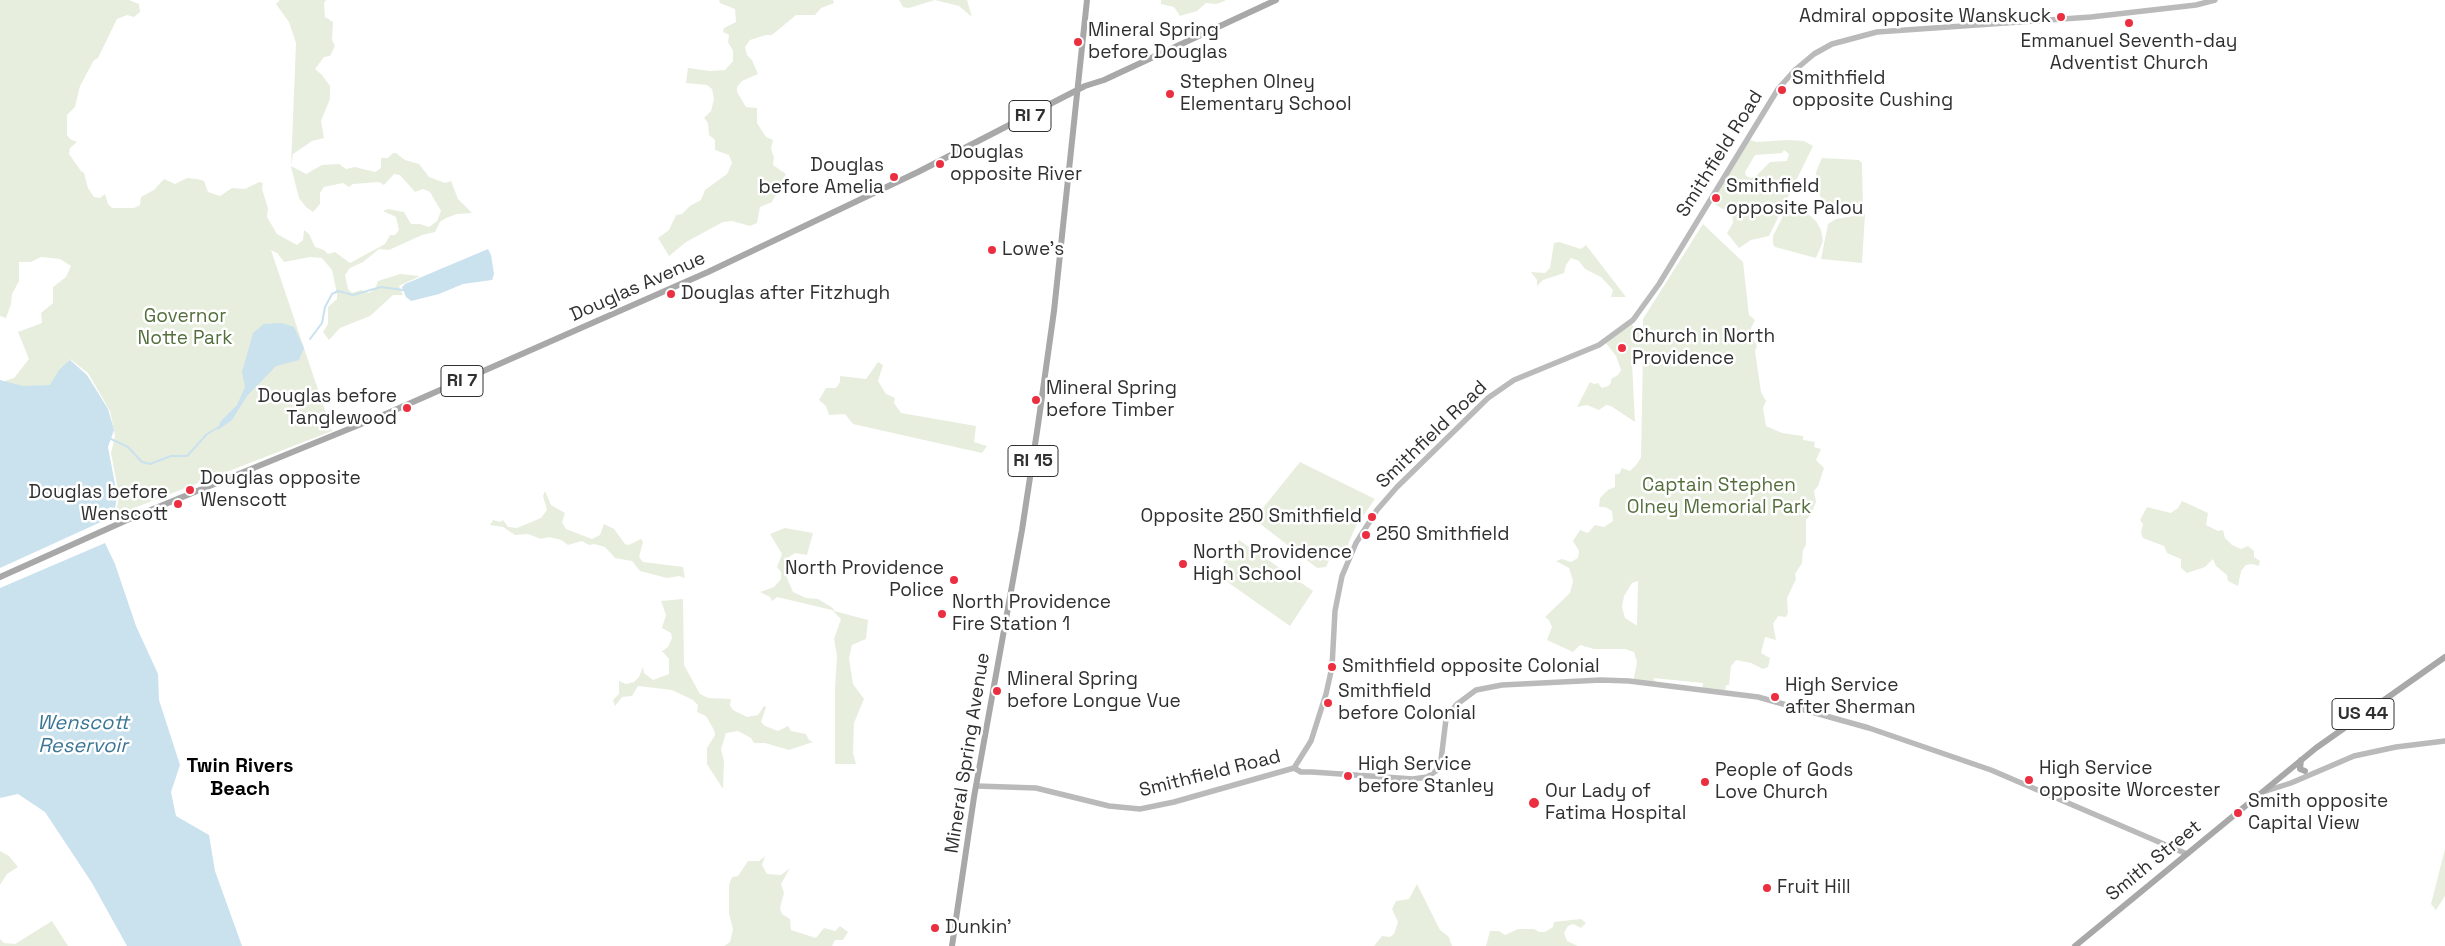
<!DOCTYPE html>
<style>
body{margin:0}
canvas{display:block;background:#fff}
</style>
<canvas width="2445" height="946"></canvas>
<script>
const ctx = document.querySelector('canvas').getContext('2d');
ctx.lineJoin = 'round';
function fill(path, color) {
  ctx.fillStyle = color;
  ctx.fill(path, 'evenodd');
}
function poly(rows) {
  const path = new Path2D();
  for (const r of rows) {
    path.moveTo(r[0], r[1]);
    for (let i = 2; i < r.length; i += 2) path.lineTo(r[i], r[i + 1]);
  }
  return path;
}
function trace(path, color, width, dash) {
  ctx.strokeStyle = color;
  ctx.lineWidth = width;
  ctx.lineCap = dash ? 'butt' : 'round';
  ctx.setLineDash(dash || []);
  ctx.stroke(path);
}
function label(font, color, halo, rows, align = 'center') {
  ctx.font = font + ' "Space Grotesk",sans-serif';
  ctx.lineWidth = 5;
  ctx.setLineDash([]);
  ctx.textBaseline = 'middle';
  ctx.strokeStyle = halo;
  ctx.fillStyle = color;
  for (const [text, x, y, turn = 0] of rows) {
    ctx.save();
    ctx.translate(x, y);
    ctx.rotate((+turn || 0) * Math.PI / 180);
    ctx.textAlign = isNaN(turn) ? turn : align;
    if (halo) ctx.strokeText(text, 0, 0);
    ctx.fillText(text, 0, 0);
    ctx.restore();
  }
}
const green = poly([
 [0,0,129,0,139,4,140,12,134,17,127,15,117,19,98,58,94,60,80,86,75,107,67,115,67,135,70,139,77,142,70,148,69,154,81,171,84,173,88,188,94,197,100,198,105,194,108,204,112,208,134,208,140,205,141,197,154,190,164,179,175,184,187,178,197,179,204,181,208,192,220,196,232,188,245,189,259,182,263,183,262,189,268,208,267,217,277,234,297,245,303,240,304,230,309,234,315,247,324,250,328,254,335,252,350,263,385,244,390,235,395,235,399,230,396,217,383,211,388,209,404,212,411,224,420,224,429,227,437,221,441,211,430,192,423,189,415,192,400,175,394,174,384,185,379,182,353,184,349,187,343,183,324,187,320,193,320,204,313,212,306,207,299,198,291,167,296,43,289,22,276,4,280,0,326,0,324,3,325,17,333,22,332,40,335,46,330,56,324,57,315,69,322,75,330,86,330,99,321,121,324,138,312,141,293,154,291,166,306,174,322,165,339,164,346,169,355,167,375,172,381,168,381,158,388,158,393,153,396,153,405,160,419,164,429,177,445,183,451,181,458,199,472,213,457,214,446,218,440,222,435,232,422,235,389,250,379,249,363,262,350,268,345,275,348,289,352,293,361,290,369,293,375,289,378,281,400,274,420,276,399,286,403,295,393,295,370,316,340,328,329,340,323,332,328,324,328,307,337,299,337,294,332,270,322,258,310,257,284,262,277,253,271,250,332,431,116,515,119,496,111,453,115,436,110,411,88,373,70,359,71,363,59,371,51,385,14,387,2,382,14,378,29,359,18,332,42,323,41,313,53,303,53,287,66,277,71,266,60,259,41,257,31,262,19,262,19,281,12,294,11,304,6,318,0,316],
 [719,0,833,0,834,3,821,8,815,15,796,15,772,35,766,35,750,40,745,47,747,55,752,60,758,74,742,81,737,87,737,92,746,107,757,108,757,123,766,137,773,140,771,149,774,157,773,165,786,174,772,202,760,207,757,223,750,226,732,221,723,222,686,242,669,256,658,238,669,230,676,215,682,214,690,206,701,200,705,190,727,174,732,163,729,155,715,150,715,140,709,135,708,123,704,118,711,111,714,99,712,89,707,85,686,83,688,68,710,71,725,70,733,61,733,51,728,42,729,35,723,32,724,28,736,22,735,9,720,3],
 [899,0,967,0,972,17,959,6,935,0,909,8,903,7],
 [1161,0,1225,0,1225,1,1216,4,1206,3,1197,11,1180,16,1174,7,1161,4],
 [1746,139,1757,142,1787,140,1804,141,1813,146,1769,236,1751,240,1739,248,1727,233,1733,223,1732,214,1709,201],
 [1784,150,1789,154,1787,161,1770,162,1756,176,1751,178,1746,176,1745,172,1755,155,1782,153],
 [1822,158,1859,160,1862,163,1863,212,1830,208,1823,202,1817,189,1816,172],
 [1787,208,1797,209,1808,214,1816,221,1821,230,1823,241,1816,258,1775,247,1773,244,1773,236],
 [1865,214,1862,263,1821,259,1828,224,1836,219],
 [1703,224,1743,262,1749,315,1755,320,1751,328,1753,339,1757,346,1755,351,1761,392,1766,401,1763,408,1766,426,1782,433,1803,436,1803,440,1815,442,1814,447,1821,449,1816,460,1824,468,1818,486,1814,491,1816,502,1811,514,1806,520,1806,545,1803,550,1802,563,1795,574,1796,579,1787,598,1788,613,1786,617,1778,616,1773,624,1776,640,1765,637,1761,653,1770,658,1768,667,1763,669,1751,663,1736,660,1731,666,1729,685,1726,685,1725,692,1702,690,1703,683,1653,678,1658,685,1633,682,1637,662,1634,652,1625,649,1594,649,1580,645,1573,652,1547,640,1552,627,1549,620,1545,617,1570,593,1573,581,1569,568,1556,561,1562,559,1571,562,1578,558,1579,551,1573,541,1580,530,1588,533,1595,525,1604,527,1613,521,1612,511,1605,507,1599,507,1600,498,1608,490,1615,487,1615,474,1619,474,1622,468,1630,471,1637,464,1641,457,1643,352,1634,359,1632,363,1635,422,1611,406,1606,405,1599,410,1587,405,1577,407,1590,382,1594,384,1598,383,1602,388,1608,386,1611,383,1611,379,1618,375,1621,370,1616,356,1606,343,1631,324,1640,333,1643,344,1643,319],
 [1638,581,1637,625,1636,625,1625,618,1622,607,1624,596,1632,583],
 [1559,242,1581,249,1586,245,1626,297,1611,297,1613,290,1601,277,1585,269,1579,261,1571,258,1566,265,1564,273,1543,280,1537,286,1537,280,1531,272,1545,273,1550,268,1554,243],
 [878,362,883,365,878,381,886,394,895,398,894,403,901,413,976,426,974,442,987,446,982,453,853,424,845,414,829,415,826,406,819,400,826,388,836,388,840,382,840,376,866,379],
 [1300,462,1375,499,1356,526,1343,556,1330,558,1326,567,1317,568,1254,519],
 [545,491,551,505,565,513,562,522,566,529,592,539,600,535,604,524,614,529,625,544,629,545,641,539,643,542,639,557,643,562,683,567,685,578,679,576,667,578,640,571,632,561,615,558,605,547,594,544,589,545,582,541,568,545,561,540,549,537,541,539,528,534,515,535,503,527,490,525,493,520,500,522,503,520,508,527,517,528,541,518,547,510,543,496],
 [2182,501,2208,513,2206,525,2218,531,2223,530,2225,538,2232,545,2241,549,2248,546,2254,551,2254,557,2260,561,2259,566,2252,564,2246,565,2241,571,2238,586,2228,581,2227,575,2216,566,2213,559,2205,567,2187,573,2181,568,2181,559,2167,553,2164,546,2143,538,2141,533,2143,524,2140,520,2147,507,2171,513,2178,508],
 [785,528,813,533,807,555,795,553,789,557,787,578,793,592,806,598,818,599,833,608,834,611,868,620,866,639,852,645,849,658,853,684,864,699,854,723,853,753,856,764,835,764,835,688,837,656,834,639,841,619,832,610,777,597,772,601,770,597,760,592,774,587,781,579,781,572,777,567,782,554,770,534],
 [1239,540,1313,591,1290,626,1216,574],
 [683,599,684,665,700,694,708,698,731,699,730,705,733,710,747,717,758,715,764,706,766,707,761,722,765,726,778,731,788,726,791,731,806,734,809,740,813,742,789,750,765,743,754,743,751,738,738,731,726,733,721,749,724,761,723,789,707,764,707,748,715,735,714,730,706,716,697,712,698,705,693,700,672,690,638,686,632,696,622,697,615,706,613,700,619,694,619,681,626,684,634,682,639,677,643,667,644,673,653,680,669,674,669,659,663,652,661,652,668,647,672,638,671,633,662,628,666,615,661,601],
 [2445,849,2445,896,2436,910,2431,904],
 [0,851,9,856,18,867,7,874,0,885],
 [765,856,762,865,767,874,781,875,790,868,781,884,784,893,780,908,782,914,790,919,791,930,816,938,824,928,835,931,840,926,848,932,843,940,835,940,832,946,724,946,730,942,733,929,729,914,729,885,732,877,738,876,748,861,759,861],
 [1417,884,1440,930,1449,937,1452,946,1374,946,1382,936,1390,937,1394,934,1398,922,1392,909,1396,901,1409,899],
 [1581,919,1586,923,1581,928,1573,924,1568,926,1564,933,1567,941,1578,946,1486,946,1490,931,1499,931,1505,935,1518,929,1534,929,1539,932,1545,932,1553,927,1554,922],
 [52,921,68,946,0,946,0,939,4,943,15,944]
]);
const water = poly([
 [488,249,491,255,494,274,492,280,463,284,439,294,411,301,406,297,402,287,405,284],
 [282,323,294,327,304,348,299,360,276,366,247,396,232,420,218,430,220,422,237,405,245,387,242,372,253,333,264,324],
 [70,360,87,375,108,409,114,430,108,447,117,495,114,516,0,568,0,380,23,386,50,385,59,370],
 [105,543,115,564,136,626,158,674,159,700,180,765,171,792,176,816,209,835,215,871,242,946,127,946,92,883,45,812,18,794,0,798,0,588]
]);
const stream = poly([
 [310,339,322,323,325,307,332,294,338,291,353,295,381,287,403,290],
 [111,439,128,447,142,462,150,464,171,456,187,456,207,434,219,427]
]);
const secondary = poly([
 [1294,768,1301,772,1312,772,1413,779,1427,777,1436,771,1441,760,1446,719,1456,705,1476,690,1502,685,1601,680,1629,681,1758,697,1869,728,1991,770,2187,854],
 [977,786,1036,788,1109,806,1140,809,1174,802,1294,768,1311,741,1326,694,1332,667,1335,611,1342,576,1356,543,1377,510,1397,487,1488,398,1514,380,1599,345,1633,320,1659,284,1778,89,1795,70,1814,54,1832,44,1877,32,2091,17,2196,5,2215,0],
 [2266,791,2291,783,2354,756,2396,747,2445,741]
]);
const primary = poly([
 [0,577,136,516,388,413,708,272,918,172,1085,86,1104,80,1276,0],
 [2301,760,2300,769,2305,771],
 [952,946,974,797,1022,530,1038,425,1054,311,1087,0],
 [2075,946,2316,748,2445,657]
]);
const markers = [
 [2061,17,5,"#eb2e40"],
 [2129,23,5,"#eb2e40"],
 [1078,42,5,"#eb2e40"],
 [1782,90,5,"#eb2e40"],
 [1170,94,5,"#eb2e40"],
 [940,164,5,"#eb2e40"],
 [894,177,5,"#eb2e40"],
 [1716,198,5,"#eb2e40"],
 [992,250,5,"#eb2e40"],
 [671,294,5,"#eb2e40"],
 [1622,348,5,"#eb2e40"],
 [1036,400,5,"#eb2e40"],
 [407,408,5,"#eb2e40"],
 [190,490,5,"#eb2e40"],
 [178,504,5,"#eb2e40"],
 [1372,517,5,"#eb2e40"],
 [1366,535,5,"#eb2e40"],
 [1183,564,5,"#eb2e40"],
 [954,580,5,"#eb2e40"],
 [942,614,5,"#eb2e40"],
 [1332,667,5,"#eb2e40"],
 [997,691,5,"#eb2e40"],
 [1775,697,5,"#eb2e40"],
 [1328,703,5,"#eb2e40"],
 [1348,776,5,"#eb2e40"],
 [2029,780,5,"#eb2e40"],
 [1705,782,5,"#eb2e40"],
 [1534,803,6,"#eb2e40"],
 [2238,813,5,"#eb2e40"],
 [1767,888,5,"#eb2e40"],
 [935,928,5,"#eb2e40"]
];
const shields = [
 [1030,116,42],
 [462,381,42],
 [1033,461,50],
 [2363,714,62]
];
const shieldNames = [
 ["RI 7",1030,116],
 ["RI 7",462,381],
 ["RI 15",1033,461],
 ["US 44",2363,714]
];
const poiNames = [
 ["Admiral opposite Wanskuck",2051,17,"right"],
 ["Mineral Spring",1088,31],
 ["before Douglas",1088,53],
 ["Emmanuel Seventh-day",2129,42,"center"],
 ["Adventist Church",2129,64,"center"],
 ["Smithfield",1792,79],
 ["opposite Cushing",1792,101],
 ["Stephen Olney",1180,83],
 ["Elementary School",1180,105],
 ["Douglas",950,153],
 ["opposite River",950,175],
 ["Douglas",884,166,"right"],
 ["before Amelia",884,188,"right"],
 ["Smithfield",1726,187],
 ["opposite Palou",1726,209],
 ["Lowe's",1002,250],
 ["Douglas after Fitzhugh",681,294],
 ["Church in North",1632,337],
 ["Providence",1632,359],
 ["Mineral Spring",1046,389],
 ["before Timber",1046,411],
 ["Douglas before",397,397,"right"],
 ["Tanglewood",397,419,"right"],
 ["Douglas opposite",200,479],
 ["Wenscott",200,501],
 ["Douglas before",168,493,"right"],
 ["Wenscott",168,515,"right"],
 ["Opposite 250 Smithfield",1362,517,"right"],
 ["250 Smithfield",1376,535],
 ["North Providence",1193,553],
 ["High School",1193,575],
 ["North Providence",944,569,"right"],
 ["Police",944,591,"right"],
 ["North Providence",952,603],
 ["Fire Station 1",952,625],
 ["Smithfield opposite Colonial",1342,667],
 ["Mineral Spring",1007,680],
 ["before Longue Vue",1007,702],
 ["High Service",1785,686],
 ["after Sherman",1785,708],
 ["Smithfield",1338,692],
 ["before Colonial",1338,714],
 ["High Service",1358,765],
 ["before Stanley",1358,787],
 ["High Service",2039,769],
 ["opposite Worcester",2039,791],
 ["People of Gods",1715,771],
 ["Love Church",1715,793],
 ["Our Lady of",1545,792],
 ["Fatima Hospital",1545,814],
 ["Smith opposite",2248,802],
 ["Capital View",2248,824],
 ["Fruit Hill",1777,888],
 ["Dunkin'",945,928]
];
const streetNames = [
 ["Smithfield Road",1720,154,-58],
 ["Douglas Avenue",638,287,-24],
 ["Smithfield Road",1432,435,-44],
 ["Mineral Spring Avenue",968,753,-81],
 ["Smithfield Road",1210,774,-14],
 ["Smith Street",2154,861,-39]
];
const parkNames = [
 ["Governor",185,317],
 ["Notte Park",185,339],
 ["Captain Stephen",1719,486],
 ["Olney Memorial Park",1719,508]
];
const waterNames = [
 ["Wenscott",83,724],
 ["Reservoir",83,747]
];
const neighbourhoodNames = [
 ["Twin Rivers",240,767],
 ["Beach",240,790]
];
fill(green, '#e7eede');
fill(water, '#cae1ee');
trace(stream, '#cae1ee', 2);
trace(secondary, '#bababa', 5.5);
trace(primary, '#a8a8a8', 6);
for (const [x, y, r, color] of markers) {
  const dot = new Path2D();
  dot.arc(x, y, r, 0, 2 * Math.PI);
  ctx.fillStyle = color;
  ctx.fill(dot);
  trace(dot, '#fff', 2);
}
for (const [x, y, w] of shields) {
  const box = new Path2D();
  box.roundRect(x - w / 2, y - 15.5, w, 31, 4);
  ctx.fillStyle = '#fff';
  ctx.fill(box);
  trace(box, '#303030', 1);
}
label('bold 18px', '#303030', null, shieldNames);
label('19px', '#303030', '#fff', poiNames, 'left');
label('19px', '#303030', '#fff', streetNames);
label('19px', '#546e3c', '#fff', parkNames);
label('italic 20px', '#3b7596', '#fff', waterNames);
label('bold 20px', '#000', '#fff', neighbourhoodNames);
</script>
